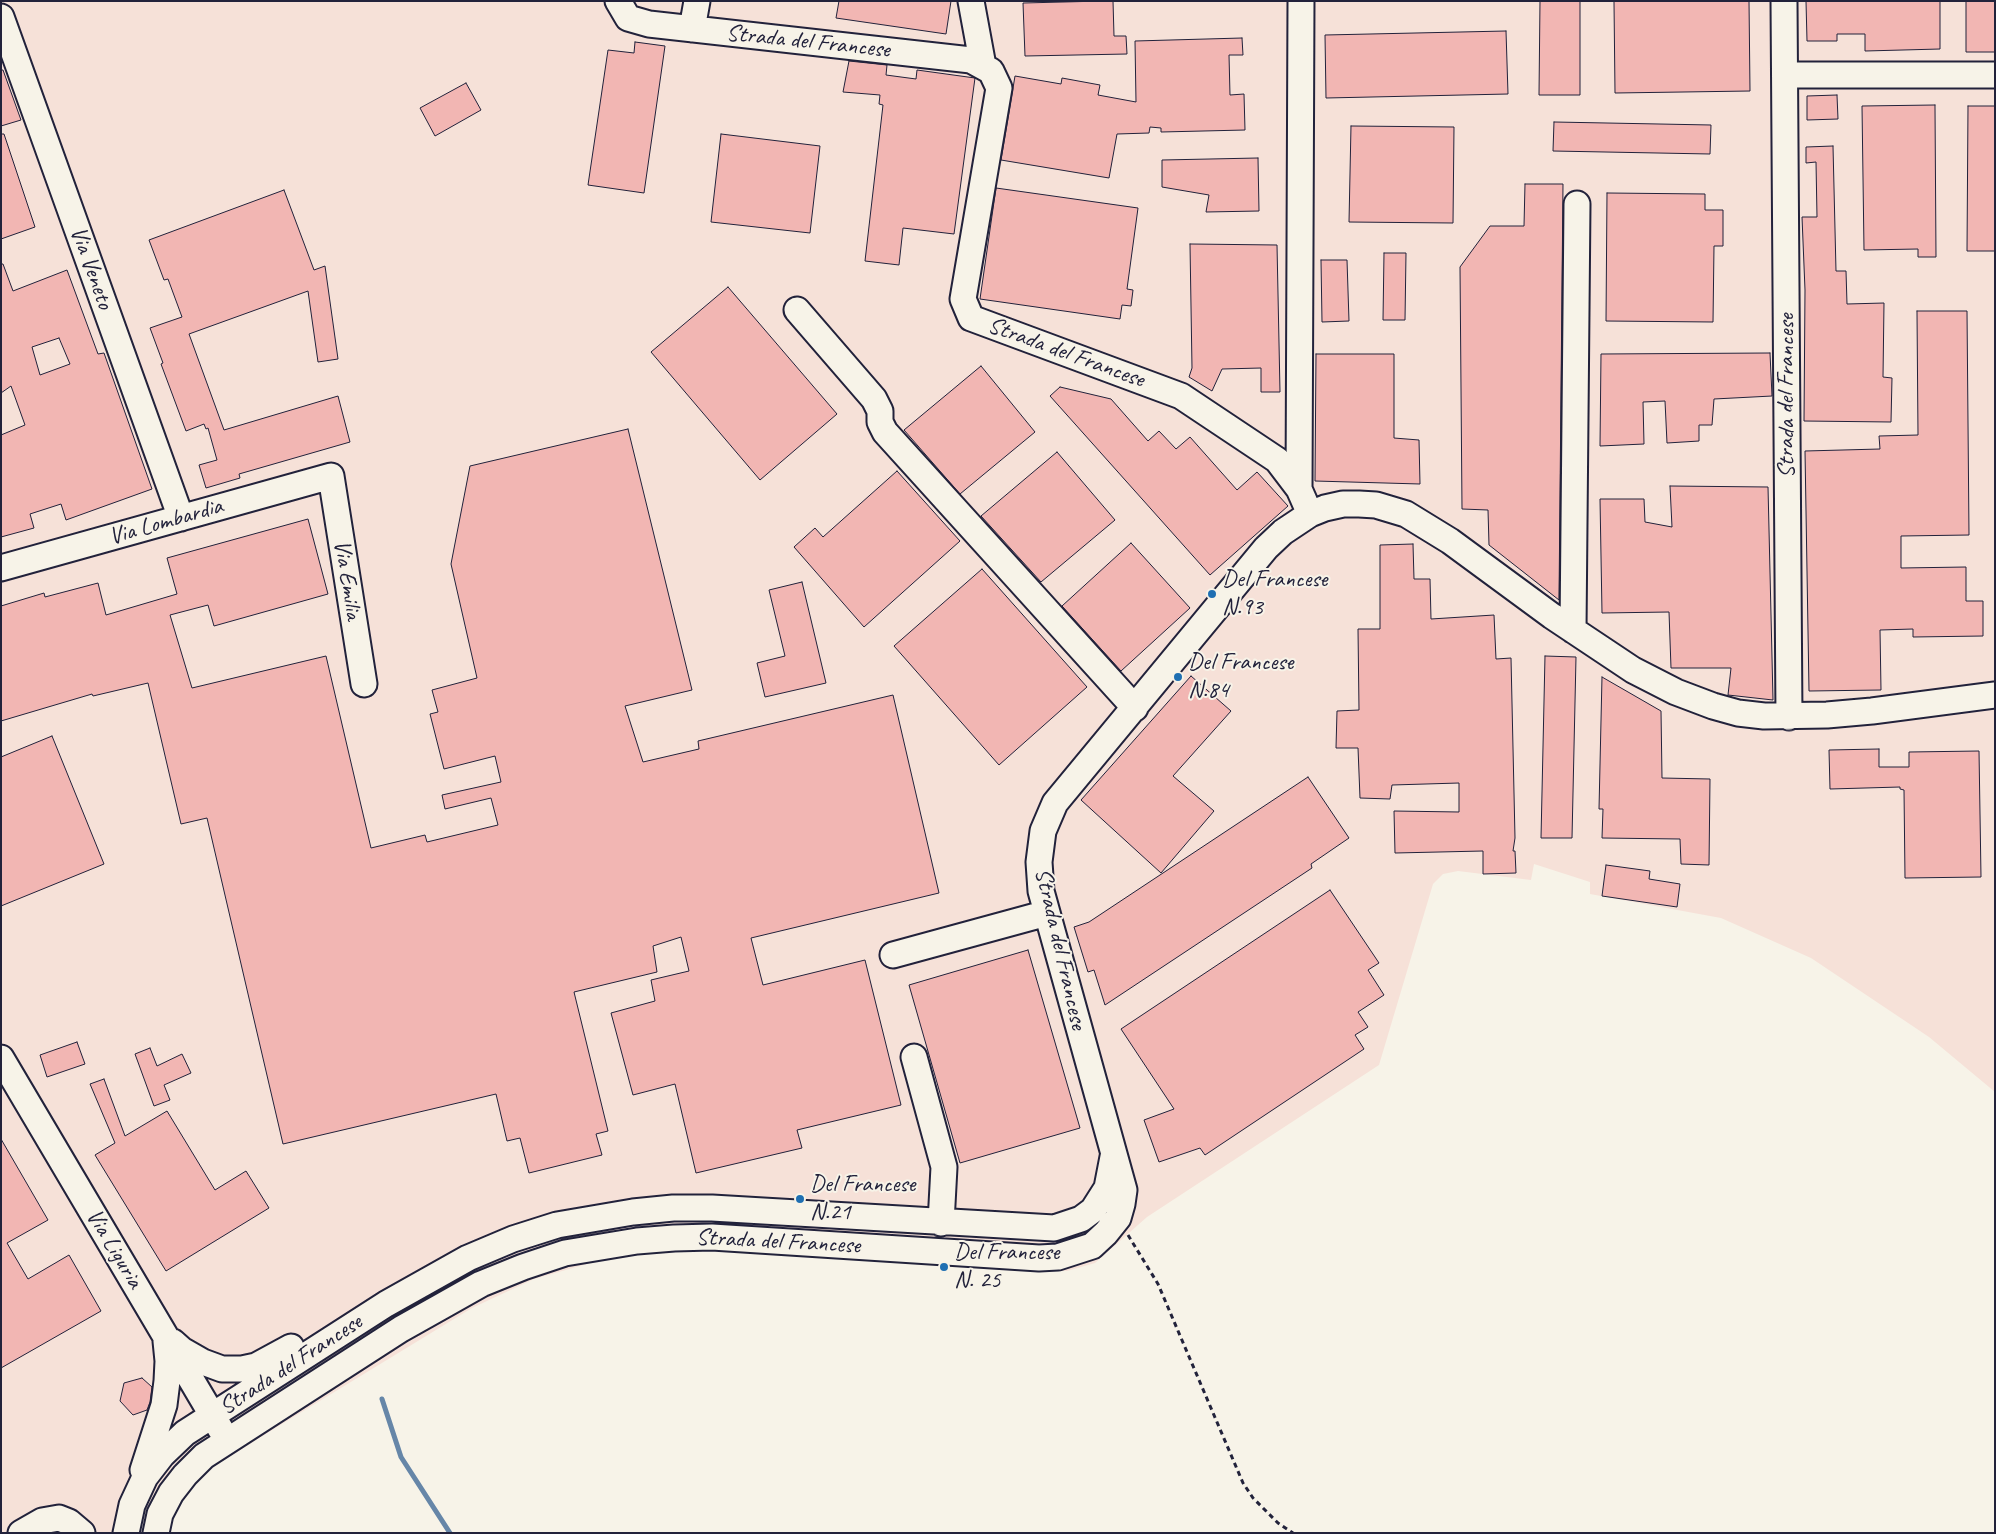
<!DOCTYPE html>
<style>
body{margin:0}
#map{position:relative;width:1996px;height:1534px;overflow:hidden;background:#f7f3e8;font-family:Caveat,sans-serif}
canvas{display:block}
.frame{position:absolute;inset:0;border:2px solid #22223b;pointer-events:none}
</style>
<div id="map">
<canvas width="1996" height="1534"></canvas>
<div class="frame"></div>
</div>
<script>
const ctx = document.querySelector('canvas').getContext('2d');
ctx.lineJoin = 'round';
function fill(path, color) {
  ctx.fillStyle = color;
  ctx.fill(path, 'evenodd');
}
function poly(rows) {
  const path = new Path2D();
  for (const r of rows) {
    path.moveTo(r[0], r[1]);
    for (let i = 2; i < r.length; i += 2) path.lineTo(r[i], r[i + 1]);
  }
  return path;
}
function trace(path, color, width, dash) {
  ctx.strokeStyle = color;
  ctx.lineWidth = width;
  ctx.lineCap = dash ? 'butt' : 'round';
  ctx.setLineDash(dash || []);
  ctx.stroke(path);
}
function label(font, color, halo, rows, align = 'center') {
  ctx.font = font + ' Caveat,sans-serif';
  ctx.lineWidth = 4;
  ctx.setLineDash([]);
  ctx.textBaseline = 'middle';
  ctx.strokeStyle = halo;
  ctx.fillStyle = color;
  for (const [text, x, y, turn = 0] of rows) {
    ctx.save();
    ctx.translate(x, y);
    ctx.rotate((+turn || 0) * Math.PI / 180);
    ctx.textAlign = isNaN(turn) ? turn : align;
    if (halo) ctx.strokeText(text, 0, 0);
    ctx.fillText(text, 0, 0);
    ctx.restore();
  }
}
const built = poly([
 [1,1,1995,1,1995,1092,1929,1037,1811,958,1721,918,1590,894,1590,882,1534,864,1531,880,1458,871,1443,874,1433,884,1379,1065,1147,1217,1095,1263,1067,1271,969,1267,710,1248,643,1248,534,1279,472,1308,277,1427,113,1530,113,1533,1,1533]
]);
const stream = poly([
 [382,1399,401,1457,450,1533]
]);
const building = poly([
 [839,1,951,1,946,34,836,18,839,1],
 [1103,1,1113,1,1114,36,1126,36,1127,54,1025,56,1023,3,1103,1],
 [1540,1,1580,1,1580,95,1539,95,1540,1],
 [1614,1,1749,1,1750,91,1615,93,1614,1],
 [1806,1,1940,1,1940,49,1865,51,1865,34,1837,34,1837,41,1807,41,1806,1],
 [1966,1,1995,1,1995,52,1966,52,1966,1],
 [1506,31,1508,94,1326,98,1325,35,1506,31],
 [1242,38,1243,55,1229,55,1230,95,1244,94,1245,130,1161,132,1161,128,1150,127,1149,133,1117,134,1109,178,1001,160,1015,76,1061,84,1062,78,1100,85,1098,95,1136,102,1135,41,1242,38],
 [635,42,665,46,644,193,588,185,608,50,634,53,635,42],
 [849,61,887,65,886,75,916,79,917,70,975,78,954,234,903,228,899,265,865,261,883,105,879,104,880,95,843,92,849,61],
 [1,70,3,70,21,120,1,126,1,70],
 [466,83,481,110,435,136,420,108,466,83],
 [1837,95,1838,119,1807,120,1807,96,1837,95],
 [1935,105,1936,257,1918,257,1918,249,1864,250,1862,106,1935,105],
 [1968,106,1995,106,1995,251,1967,251,1968,106],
 [1554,122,1711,125,1710,154,1553,151,1554,122],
 [1351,126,1454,127,1453,223,1349,222,1351,126],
 [1,134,4,134,35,227,1,239,1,134],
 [721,134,820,146,810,233,711,222,721,134],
 [1833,146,1836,271,1846,271,1847,304,1884,303,1883,377,1892,378,1891,422,1804,421,1805,290,1802,217,1817,217,1816,162,1806,163,1806,147,1833,146],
 [1258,158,1259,211,1206,212,1209,195,1162,187,1162,160,1258,158],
 [1525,184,1563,184,1559,600,1489,545,1488,510,1462,509,1460,267,1490,226,1524,226,1525,184],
 [996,188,1138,208,1127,289,1133,290,1131,306,1122,305,1120,319,980,299,996,188],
 [284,190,314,270,325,266,338,359,318,362,308,291,189,334,224,430,338,396,350,442,239,474,240,478,206,488,199,465,217,460,208,428,206,429,204,424,186,431,161,364,163,363,150,328,182,317,168,279,164,280,149,240,284,190],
 [1607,193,1705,194,1705,210,1723,210,1723,246,1714,246,1713,322,1606,321,1607,193],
 [1190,244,1277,245,1280,392,1261,392,1261,368,1222,369,1212,391,1189,377,1192,368,1190,244],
 [1384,253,1406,253,1405,320,1383,320,1384,253],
 [1321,260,1347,260,1349,321,1322,322,1321,260],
 [1,264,3,264,13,291,67,270,98,354,104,353,152,489,66,520,61,504,30,514,34,528,1,537,1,435,25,425,11,386,1,393,1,264],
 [59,338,70,364,40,375,32,347,59,338],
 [728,287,837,414,760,480,651,352,728,287],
 [1917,311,1967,311,1969,535,1901,536,1901,568,1966,567,1966,601,1983,601,1983,636,1913,637,1913,629,1880,630,1881,690,1809,691,1805,451,1880,449,1879,436,1918,435,1917,311],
 [1770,353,1772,396,1714,399,1712,425,1699,425,1699,441,1667,443,1665,401,1643,402,1644,444,1600,446,1601,354,1770,353],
 [1316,354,1394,354,1394,438,1419,440,1420,484,1315,481,1316,354],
 [981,366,1035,432,960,494,904,430,981,366],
 [1060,387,1111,399,1148,441,1159,431,1176,449,1190,437,1237,490,1257,472,1288,506,1210,575,1050,396,1060,387],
 [628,429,692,690,625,706,643,762,699,749,698,741,893,695,939,893,751,938,763,985,865,960,901,1105,797,1130,802,1148,696,1173,675,1084,633,1095,611,1013,655,1001,651,980,689,971,681,937,653,946,657,972,574,992,608,1131,596,1134,602,1155,529,1173,520,1138,507,1141,496,1094,283,1144,207,818,181,824,148,683,93,696,92,694,1,721,1,606,44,593,45,597,98,583,106,615,177,594,167,558,308,519,328,594,214,626,208,605,170,615,192,688,326,656,371,848,425,835,427,842,498,825,491,798,445,809,442,795,501,782,495,756,444,769,430,714,438,712,432,690,477,678,451,564,470,466,628,429],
 [1057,452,1115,520,1041,582,981,516,1057,452],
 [897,471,960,541,864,627,794,547,815,528,823,537,897,471],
 [1670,486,1768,487,1773,700,1728,695,1731,668,1671,668,1669,612,1602,613,1600,499,1644,499,1645,522,1672,527,1670,486],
 [1131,543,1190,608,1121,671,1062,606,1131,543],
 [1413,544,1414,579,1430,579,1431,619,1494,615,1496,659,1511,658,1515,838,1513,851,1515,851,1516,873,1483,874,1483,851,1395,853,1394,811,1459,812,1459,783,1392,785,1390,799,1360,798,1358,748,1336,748,1337,711,1359,710,1358,629,1380,629,1380,545,1413,544],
 [982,569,1087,687,999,765,894,646,982,569],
 [802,582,826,683,765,697,757,663,785,656,769,590,802,582],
 [1545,656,1576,657,1572,838,1541,838,1545,656],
 [1191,676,1231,711,1173,776,1214,811,1161,873,1081,800,1191,676],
 [1602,677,1661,711,1662,778,1710,779,1709,865,1681,864,1680,839,1602,838,1603,809,1599,809,1602,677],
 [52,736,104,864,1,906,1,757,52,736],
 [1879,749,1879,767,1909,767,1909,752,1979,751,1981,877,1905,878,1904,790,1900,789,1900,787,1830,789,1829,750,1879,749],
 [1308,777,1349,838,1311,864,1312,868,1105,1005,1094,970,1088,972,1074,927,1089,922,1308,777],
 [1606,865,1650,871,1649,879,1680,884,1677,907,1602,896,1606,865],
 [1330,890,1379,963,1368,970,1384,995,1358,1012,1368,1027,1355,1035,1364,1049,1205,1155,1200,1148,1159,1162,1144,1120,1174,1109,1121,1029,1330,890],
 [1028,950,1080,1128,960,1163,909,985,1028,950],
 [77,1042,85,1064,47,1077,40,1055,77,1042],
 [150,1048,157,1066,182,1054,191,1073,164,1085,170,1100,154,1106,135,1054,150,1048],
 [104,1079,125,1136,167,1111,215,1190,246,1171,269,1208,166,1271,95,1155,115,1143,90,1084,104,1079],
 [1,1139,48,1220,7,1243,28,1279,69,1255,101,1311,1,1368,1,1139],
 [142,1378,152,1387,150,1402,147,1410,133,1415,120,1401,124,1383,142,1378]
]);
const path = poly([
 [1128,1235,1158,1284,1243,1483,1253,1498,1278,1523,1293,1533]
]);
const minor = poly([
 [618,1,628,18,649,24,971,60,991,71,999,88,963,299,971,318,1181,396,1277,460,1299,489,1310,514],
 [971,1,983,66],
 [1784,1,1789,717],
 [1,17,181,518],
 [692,29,697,1],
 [1785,75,1995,75],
 [797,310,874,399,880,411,880,422,885,432,1135,708],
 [1299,489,1301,1],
 [1,568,331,476,364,684],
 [1573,630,1577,204],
 [893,955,1047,913],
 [914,1057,944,1167,941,1223],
 [1,1058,221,1430],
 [173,1342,182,1350,203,1362,222,1369,242,1369,256,1366,291,1347],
 [143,1470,164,1405,167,1381,168,1361,166,1341],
 [21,1533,42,1521,59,1518,69,1522,82,1533],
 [126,1533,132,1505,145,1477,162,1455,185,1433,386,1304,468,1258,513,1239,557,1225,633,1212,673,1208,712,1208,1054,1228,1081,1219,1093,1210,1107,1188,1113,1157],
 [156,1533,160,1514,171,1493,185,1475,204,1456,401,1329,442,1306,481,1284,523,1267,565,1253,637,1241,674,1238,712,1237,1039,1258,1058,1257,1092,1246,1106,1233,1118,1218,1122,1204,1124,1190,1041,891,1039,862,1043,831,1055,803,1266,548,1283,532,1310,514,1325,508,1343,504,1359,504,1376,505,1406,514,1450,541,1552,616,1633,670,1676,692,1713,706,1738,713,1764,716,1827,715,1872,711,1995,695]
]);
const markers = [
 [1212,594,5,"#1f6fb2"],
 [1178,677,5,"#1f6fb2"],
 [800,1199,5,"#1f6fb2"],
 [944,1267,5,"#1f6fb2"]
];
const streetNames = [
 ["Strada del Francese",808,42,6],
 ["Via Veneto",91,268,70],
 ["Strada del Francese",1066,353,20],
 ["Strada del Francese",1787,396,-90],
 ["Via Lombardia",166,522,-16],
 ["Via Emilia",347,580,81],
 ["Strada del Francese",1060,949,77],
 ["Strada del Francese",778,1242,3],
 ["Via Liguria",114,1249,59],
 ["Strada del Francese",291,1365,-33]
];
const poiNames = [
 ["Del Francese",1222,580],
 ["N.93",1222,608],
 ["Del Francese",1188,663],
 ["N.84",1188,691],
 ["Del Francese",810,1185],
 ["N.21",810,1213],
 ["Del Francese",954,1253],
 ["N. 25",954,1281]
];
fill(built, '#f6e1d8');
trace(stream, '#6686a8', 5);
fill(building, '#f2b6b3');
trace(building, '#22223b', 1);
trace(minor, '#22223b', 29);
trace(path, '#22223b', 3, [5, 4]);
trace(minor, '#f7f3e8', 25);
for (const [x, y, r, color] of markers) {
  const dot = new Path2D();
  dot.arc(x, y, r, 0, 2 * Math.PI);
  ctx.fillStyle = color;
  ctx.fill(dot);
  trace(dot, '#f7f3e8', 2);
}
label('24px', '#22223b', '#f7f3e8', streetNames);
label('24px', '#22223b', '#f7f3e8', poiNames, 'left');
</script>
